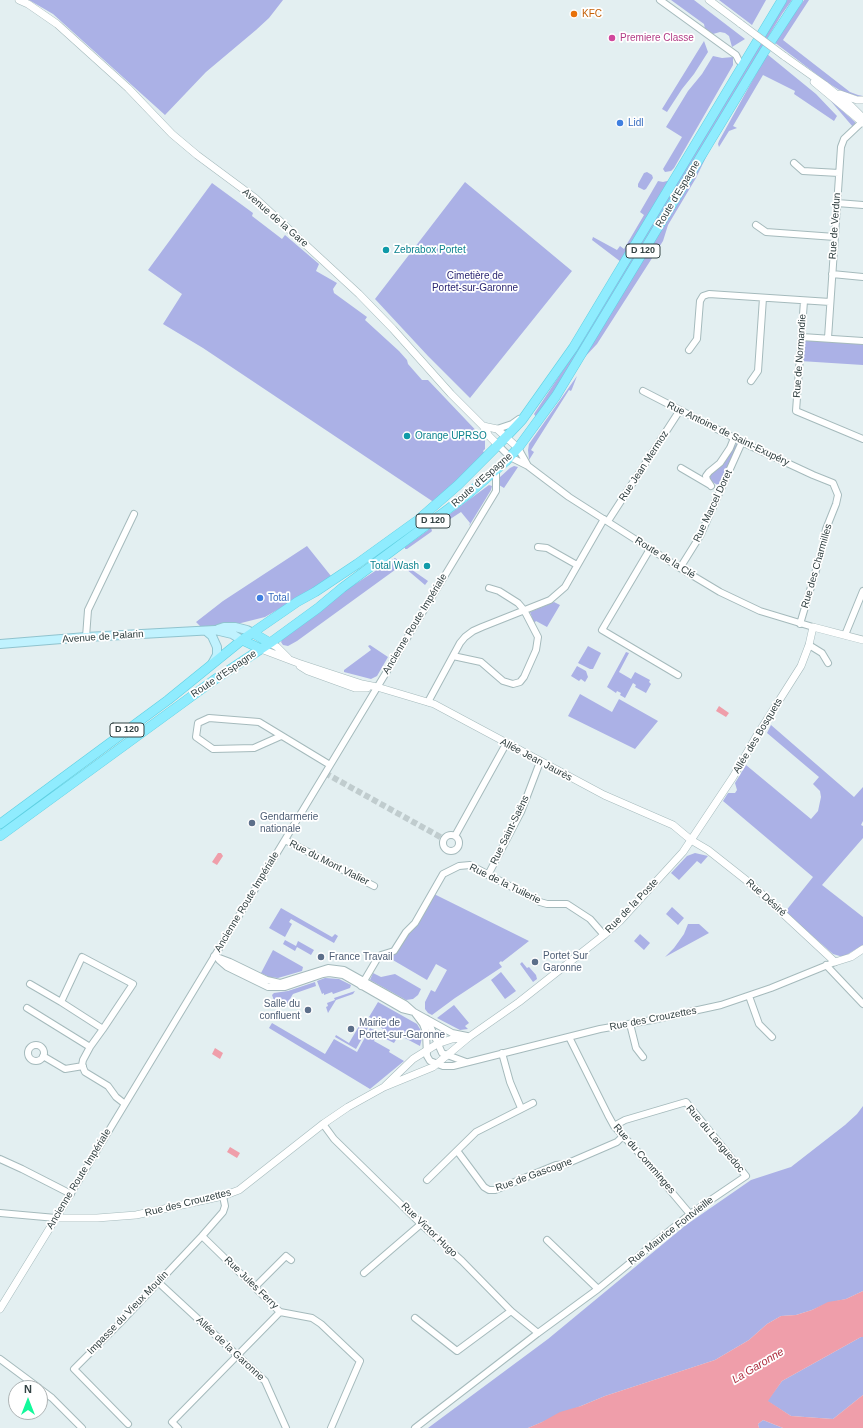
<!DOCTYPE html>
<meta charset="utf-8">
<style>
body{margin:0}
#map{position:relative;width:863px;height:1428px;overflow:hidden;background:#e3eff1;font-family:Helvetica,sans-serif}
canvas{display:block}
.north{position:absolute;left:8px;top:1380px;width:40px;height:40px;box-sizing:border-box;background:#fff;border:1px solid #adb3b4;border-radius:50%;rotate:0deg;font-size:11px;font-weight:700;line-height:16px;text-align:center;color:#334243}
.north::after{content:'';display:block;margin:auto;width:14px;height:18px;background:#12f99b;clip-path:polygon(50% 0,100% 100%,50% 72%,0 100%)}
</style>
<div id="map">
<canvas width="863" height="1428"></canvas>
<div class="north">N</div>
</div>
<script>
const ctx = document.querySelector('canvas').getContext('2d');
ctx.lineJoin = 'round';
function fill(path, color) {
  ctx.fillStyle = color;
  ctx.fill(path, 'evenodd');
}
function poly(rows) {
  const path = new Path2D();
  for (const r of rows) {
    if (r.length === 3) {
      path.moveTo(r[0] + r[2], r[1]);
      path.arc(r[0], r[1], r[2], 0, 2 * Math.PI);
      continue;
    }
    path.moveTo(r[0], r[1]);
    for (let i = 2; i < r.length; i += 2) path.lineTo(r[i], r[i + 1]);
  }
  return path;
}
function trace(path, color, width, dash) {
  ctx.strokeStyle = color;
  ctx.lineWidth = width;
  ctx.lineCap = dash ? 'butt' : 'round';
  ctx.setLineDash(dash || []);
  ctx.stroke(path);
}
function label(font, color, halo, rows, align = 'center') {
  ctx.font = font + ' Helvetica,sans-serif';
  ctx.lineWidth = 3.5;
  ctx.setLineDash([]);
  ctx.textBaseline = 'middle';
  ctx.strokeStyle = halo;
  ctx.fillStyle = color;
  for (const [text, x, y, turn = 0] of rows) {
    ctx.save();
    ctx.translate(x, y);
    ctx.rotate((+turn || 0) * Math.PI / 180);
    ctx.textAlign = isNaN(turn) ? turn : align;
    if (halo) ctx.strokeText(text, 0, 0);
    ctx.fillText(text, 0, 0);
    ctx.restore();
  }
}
const green = poly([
 [29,0,283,0,269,18,256,30,206,72,165,115,53,14],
 [671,0,694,0,745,39,732,47,729,36,725,33,720,32,713,34,705,29,704,24],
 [719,0,766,0,752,25],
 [786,0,792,0,782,14,557,387,536,417,534,414,585,337],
 [804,0,809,0,783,40,850,92,858,95,863,96,863,98,841,91,828,83,774,42],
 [704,41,708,52,694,74,682,89,667,112,662,109],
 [767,54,816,94,837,116,834,121,794,94,795,91,763,75,733,126,737,128,729,131,719,147,718,144,719,141],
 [713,56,722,58,733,57,733,65,674,168,671,171,665,172,663,169,682,137,666,127,688,91,702,74],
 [829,99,855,122,855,125,853,127],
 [708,153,696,178,668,225,663,241,597,344,582,360],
 [647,172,652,175,653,178,646,189,644,190,638,187,638,184,644,173],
 [671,180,621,262,592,240,593,237,617,250,620,246,624,249,644,215,640,212,658,181,663,182],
 [465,182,572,271,470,398,428,356,375,299],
 [212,183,253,213,252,216,282,239,285,235,319,264,316,271,337,283,333,289,334,293,367,317,365,320,399,351,407,360,408,364,422,380,428,380,485,440,485,449,483,451,485,454,435,503,203,348,163,324,182,294,148,270],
 [802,337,863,342,863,365,800,361],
 [577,376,572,389,571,391,569,390,531,450,534,452,529,460,528,450,529,444],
 [737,443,738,444,720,483,718,485,712,482,709,477,710,474,725,461],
 [514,466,518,467,504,488,499,485,499,481,500,477,510,468],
 [489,485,492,486,491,490,469,526,470,523,461,512,441,525,443,519],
 [431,528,432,531,431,532,407,549,405,549,405,547],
 [307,546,331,576,310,591,265,617,237,624,209,626,200,626,196,622,223,601],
 [395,558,428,581,425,585,405,568,399,567,297,641,288,646,283,645,281,642,283,638,340,594],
 [554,602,560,605,547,627,536,621,534,623,530,612],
 [370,645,388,657,377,676,371,679,344,672,344,670,371,650,368,646],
 [588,646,601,653,593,669,590,669,578,663],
 [626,652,629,653,619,672,631,679,635,672,650,680,649,682,651,684,646,693,635,687,636,685,633,683,625,698,620,695,621,693,617,691,616,693,607,687],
 [577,666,586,671,588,677,585,682,581,679,579,681,571,676],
 [580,694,612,712,619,699,658,721,635,749,568,716],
 [771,725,854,797,863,787,863,821,861,825,863,826,863,838,822,885,863,917,863,945,843,957,833,954,785,912,813,877,723,801,728,793,735,793,737,790,735,783,746,765,811,819,818,811,821,797,820,791,813,784,819,777,767,733],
 [695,853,708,856,701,864,697,861,679,880,671,873,687,856],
 [434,894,529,941,502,962,501,961,499,963,502,967,455,998,432,1015,428,1013,425,1009,425,1002,431,990,435,992,447,970,436,964,427,980,386,956,406,936,416,924],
 [672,907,684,918,678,925,666,914],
 [281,908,332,937,335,934,338,936,334,943,291,919,289,922,292,924,285,937,269,928],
 [688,924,699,924,709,933,665,957,674,948,684,934],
 [640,934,650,943,644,950,634,941],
 [285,940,296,946,298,941,314,950,311,955,297,947,295,951,283,944],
 [273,950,303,967,302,971,278,978,269,977,261,973],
 [522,962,527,968,529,967,536,975,537,979,533,982,520,964],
 [501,972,516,991,505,999,491,980],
 [373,973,381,977,395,974,421,989,418,995,413,999,406,1000,370,980],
 [325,978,339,979,351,985,350,988,333,994,332,992,324,995,324,993,322,994,317,981],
 [315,982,316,986,293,994,287,1004,286,1002,276,1006,272,995,274,993,288,991],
 [355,991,353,994,336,1000,328,1013,326,1007,328,1006,327,1003,335,1000,334,998],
 [378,1002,417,1024,423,1034,420,1046,399,1035,394,1043,380,1036,383,1029,372,1022,373,1019,369,1017],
 [454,1005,469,1023,465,1026,468,1029,460,1030,437,1018],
 [362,1021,369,1026,356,1049,335,1037,336,1035,349,1043],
 [272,1023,325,1054,334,1039,357,1052,370,1028,374,1030,373,1033,376,1036,374,1041,390,1050,389,1052,404,1061,370,1089,269,1028],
 [863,1106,863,1291,846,1299,828,1303,812,1310,796,1315,781,1316,767,1324,749,1340,715,1360,605,1396,528,1428,428,1428,548,1339,686,1225,751,1180,791,1167,845,1125,857,1114],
 [861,1337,863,1337,863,1395,833,1419,791,1416,767,1401,782,1381],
 [763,1420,783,1428,759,1428,758,1424]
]);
const water = poly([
 [719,706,729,713,726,717,716,711],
 [218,853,221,853,223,856,217,865,212,862],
 [215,1048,223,1053,220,1059,212,1054],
 [230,1147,240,1153,237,1158,227,1152],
 [863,1291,863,1337,861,1337,782,1381,768,1401,791,1416,833,1419,863,1395,863,1428,783,1428,763,1420,758,1424,759,1428,528,1428,542,1422,560,1412,581,1406,605,1396,715,1360,749,1340,767,1324,781,1316,796,1315,812,1310,828,1302,846,1299]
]);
const minorTunnel = poly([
 [325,773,444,839]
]);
const minor = poly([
 [660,0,736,55,739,61],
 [794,163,803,171,839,173],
 [837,203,863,205],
 [756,225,766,232,835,237],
 [832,274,863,277],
 [804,301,796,411,863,439],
 [802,337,863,341],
 [828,338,841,147,844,139,862,122],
 [689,350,697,339,700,301,703,296,709,294,830,302],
 [751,381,758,371,763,298],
 [643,391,742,442,813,475,833,483,838,495,836,504,826,529,822,550,800,624],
 [497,429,512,424,519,419],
 [498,445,510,457,528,466,569,497,680,568,720,592,760,611,813,627],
 [518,448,528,466],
 [681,468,710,485],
 [711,486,707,480,706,476,709,472,720,463,730,448,734,438],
 [608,521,680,410],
 [538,547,547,548,577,565],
 [650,549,602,630,678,675],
 [680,568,700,536,742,442],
 [845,635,863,591],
 [86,637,88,610,134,514],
 [809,645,822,653,828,663],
 [453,656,481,662,503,681,513,684,520,682,524,677,536,650,538,637,524,610,518,603,499,591,489,588],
 [428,702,460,643,465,637,473,631,482,627,550,600,565,587,604,519],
 [281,736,254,748,213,749,196,737,198,723,209,718,259,722,330,765],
 [451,843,8],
 [455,836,506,744],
 [285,840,374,886],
 [488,875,521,812,540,762],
 [214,956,230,962,267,980,280,983,328,968,344,970,405,1004,414,1012,423,1024,426,1032,427,1056,430,1061,443,1066,453,1066,600,1029,652,1020,721,1005,771,988,835,962],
 [219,960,227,967,268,987,285,987,323,974,329,973,343,975,402,1009,414,1012,452,1033,467,1036],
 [826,965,863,1004],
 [30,984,61,1002],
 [361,986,377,959,381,955,394,951,406,932,415,923,443,874,459,866,470,865,540,902,547,904,567,904,590,919,604,935],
 [749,996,759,1024,772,1037],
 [27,1008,90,1047],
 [427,1019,442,1053,466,1062],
 [630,1024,636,1048,643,1057],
 [103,1029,61,1002,82,957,133,984,103,1029,90,1047,83,1060,82,1065,85,1072,108,1086,116,1097,125,1104],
 [569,1037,608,1115,614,1126,638,1152,690,1214],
 [36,1053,8],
 [502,1053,510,1082,521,1108],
 [43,1056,65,1069,83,1066],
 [323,1124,334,1139,421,1224,462,1261,511,1311,538,1333],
 [458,1152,484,1187,489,1190,495,1190,556,1165,566,1164,617,1142,623,1136],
 [0,1159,22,1169,71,1194],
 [427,1180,476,1132,533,1103],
 [0,1213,56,1218,496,491,496,471],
 [202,1236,280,1312,312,1318,321,1324,360,1361,331,1428],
 [547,1240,598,1289],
 [364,1273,421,1224],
 [158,1282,265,1381,286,1428],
 [255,1287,286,1256,291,1260],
 [415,1318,457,1351,511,1311],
 [0,1359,39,1388],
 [40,1389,52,1398,82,1428],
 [128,1424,74,1369,120,1323,202,1236,223,1212,225,1206,223,1196],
 [178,1428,172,1422,280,1312],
 [415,1428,538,1333,598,1289,690,1214,746,1176,686,1102,625,1120,614,1126]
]);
const tertiary = poly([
 [19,0,28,4,57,24,128,88,172,134,197,155,255,198,359,294,393,329,451,394,483,426,497,429,518,448],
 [709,0,741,24],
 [784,56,825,85,851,106,863,118],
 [814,82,863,123],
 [840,94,857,100,863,100],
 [483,426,489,436,498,445],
 [270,643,277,647,288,658],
 [261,649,298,663,362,684,377,687,434,704,604,795,673,825,691,840,708,850,751,884,835,962,851,957,863,949],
 [300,666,308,671,355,688,367,688],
 [385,1086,413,1059,437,1044,452,1039,469,1037],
 [0,1309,56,1218,97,1218,136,1215,223,1196,239,1190,323,1124,348,1107,384,1087,433,1067,469,1037,519,1002,604,935,620,921,683,852,733,777,756,737,801,666,809,645,813,627,863,640]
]);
const secondary = poly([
 [218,629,224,627,235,627,247,630,253,633],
 [206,631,212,636,217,647,217,655,212,664],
 [0,644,86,637,215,630,232,634,242,640]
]);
const primary = poly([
 [253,633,270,643],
 [242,640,261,649],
 [0,824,168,700,242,640,297,602,315,592,357,564,418,520,458,485,506,437,522,420,573,348,782,0],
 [0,836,214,680,270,643,318,608,342,588,467,495,506,461,518,448,556,396,764,52,798,0]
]);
const tertiaryBridge = poly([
 [741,24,784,56]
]);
const markers = [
 [574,14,4,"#e8710a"],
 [612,38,4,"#d1479c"],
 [620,123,4,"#3f7fe0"],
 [386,250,4,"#0f9aa8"],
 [407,436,4,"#0f9aa8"],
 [427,566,4,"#0f9aa8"],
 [260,598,4,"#3f7fe0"],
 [252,823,4,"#5c6f8a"],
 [321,957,4,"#5c6f8a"],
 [535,962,4,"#5c6f8a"],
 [308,1010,4,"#5c6f8a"],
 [351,1029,4,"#5c6f8a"]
];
const shields = [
 [643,251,34],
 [433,521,34],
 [127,730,34]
];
const shieldNames = [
 ["D 120",643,251],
 ["D 120",433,521],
 ["D 120",127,730]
];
const foodNames = [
 ["KFC",582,14]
];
const hotelNames = [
 ["Premiere Classe",620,38]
];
const shopNames = [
 ["Lidl",628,123],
 ["Total",268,598]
];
const streetNames = [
 ["Route d'Espagne",678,194,-59],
 ["Avenue de la Gare",275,218,41],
 ["Rue de Verdun",835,226,-86],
 ["Rue de Normandie",800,356,-86],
 ["Rue Antoine de Saint-Exupéry",728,434,26],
 ["Rue Jean Mermoz",644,466,-57],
 ["Route d'Espagne",482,480,-41],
 ["Rue Marcel Doret",713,506,-65],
 ["Route de la Clé",665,558,32],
 ["Rue des Charmilles",817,566,-74],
 ["Ancienne Route Impériale",415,624,-59],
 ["Avenue de Palarin",103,637,-4],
 ["Route d'Espagne",224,674,-34],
 ["Allée des Bosquets",758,736,-59],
 ["Allée Jean Jaurès",536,760,28],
 ["Rue Saint-Saëns",510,830,-64],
 ["Rue du Mont Vlalier",329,863,27],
 ["Rue de la Tuilerie",505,884,26],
 ["Rue Désiré",766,898,42],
 ["Ancienne Route Impériale",247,902,-59],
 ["Rue de la Poste",632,906,-46],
 ["Rue des Crouzettes",653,1019,-11],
 ["Rue du Languedoc",715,1139,50],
 ["Rue du Comminges",644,1159,49],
 ["Rue de Gascogne",534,1175,-20],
 ["Ancienne Route Impériale",79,1179,-59],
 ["Rue des Crouzettes",188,1203,-14],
 ["Rue Victor Hugo",429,1230,44],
 ["Rue Maurice Fontvieille",671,1231,-38],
 ["Rue Jules Ferry",251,1283,44],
 ["Impasse du Vieux Moulin",128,1313,-46],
 ["Allée de la Garonne",230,1349,43]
];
const cultureNames = [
 ["Zebrabox Portet",394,250],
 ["Orange UPRSO",415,436],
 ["Total Wash",419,566,"right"]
];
const parkNames = [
 ["Cimetière de",475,276],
 ["Portet-sur-Garonne",475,288]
];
const serviceNames = [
 ["Gendarmerie",260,817],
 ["nationale",260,829],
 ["Portet Sur",543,956],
 ["Garonne",543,968],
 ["France Travail",329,957],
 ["Salle du",300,1004,"right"],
 ["confluent",300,1016,"right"],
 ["Mairie de",359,1023],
 ["Portet-sur-Garonne",359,1035]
];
const waterNames = [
 ["La Garonne",758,1366,-31]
];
fill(green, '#abb1e6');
fill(water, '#ef9eaa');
trace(minorTunnel, '#c0ccce', 6, [6, 3]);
trace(minor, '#a5babc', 8);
trace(tertiary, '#a5babc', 8);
trace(secondary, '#90c3ce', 10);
trace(primary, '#5fd0e2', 10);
trace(minor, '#fff', 6);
trace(tertiary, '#fff', 7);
trace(secondary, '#c0f2fe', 8);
trace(primary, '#8fecfe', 9);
trace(tertiaryBridge, '#a5babc', 8, []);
trace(tertiaryBridge, '#fff', 7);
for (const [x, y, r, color] of markers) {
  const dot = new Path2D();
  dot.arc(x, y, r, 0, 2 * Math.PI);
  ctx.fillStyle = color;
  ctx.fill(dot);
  trace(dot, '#fff', 1.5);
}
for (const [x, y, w] of shields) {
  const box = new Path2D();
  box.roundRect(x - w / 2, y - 7, w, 14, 3);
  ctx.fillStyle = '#fff';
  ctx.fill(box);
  trace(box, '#334243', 1);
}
label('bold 9px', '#334243', null, shieldNames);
label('10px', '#c56008', '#fff', foodNames, 'left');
label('10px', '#b23c85', '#fff', hotelNames, 'left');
label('10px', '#366cbe', '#fff', shopNames, 'left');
label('10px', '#334243', '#fff', streetNames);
label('10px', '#0d838f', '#fff', cultureNames, 'left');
label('10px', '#2c2773', '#fff', parkNames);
label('10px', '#4e5e75', '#fff', serviceNames, 'left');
label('italic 11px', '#ad2e3f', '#fff', waterNames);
</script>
